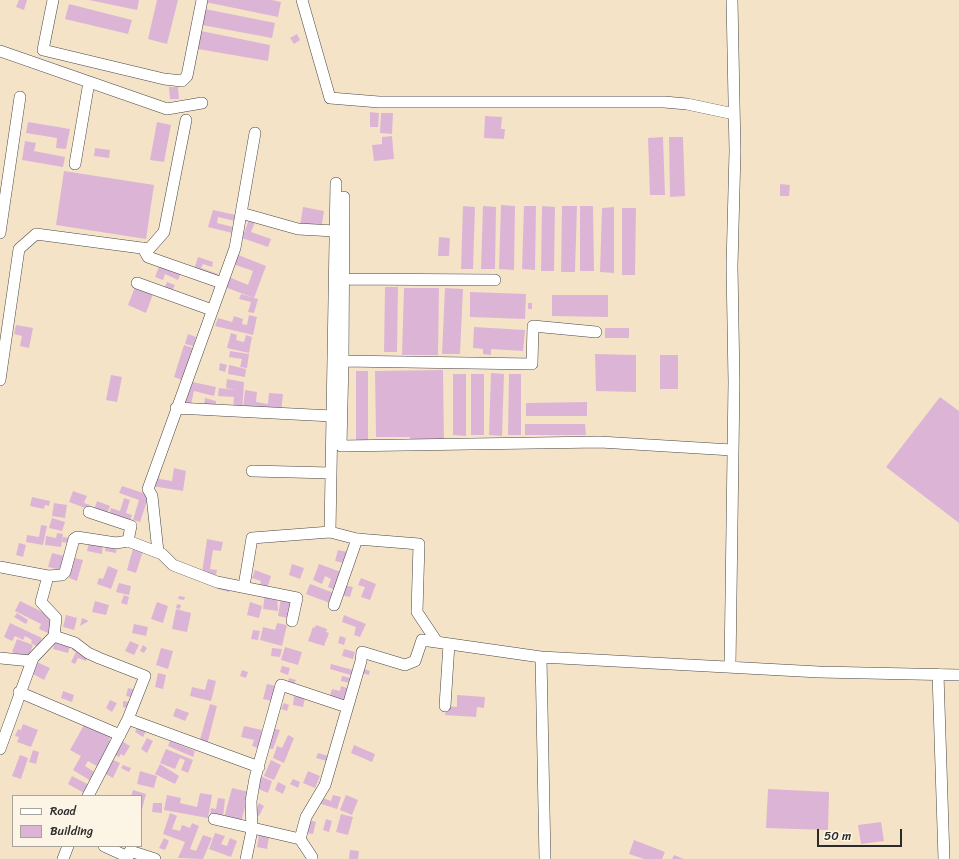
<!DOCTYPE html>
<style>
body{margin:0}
#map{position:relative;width:959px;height:859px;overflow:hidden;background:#f5e3c8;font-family:Sriracha,sans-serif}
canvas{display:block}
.legend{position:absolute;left:12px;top:795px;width:130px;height:52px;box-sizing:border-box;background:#fcf5e5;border:1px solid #a8a49b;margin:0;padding:5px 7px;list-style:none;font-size:12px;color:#2b2b2b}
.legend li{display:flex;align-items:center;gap:8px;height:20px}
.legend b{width:20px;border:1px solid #a8a49b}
.scale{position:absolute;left:817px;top:829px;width:85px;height:18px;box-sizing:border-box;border:2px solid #2b2b2b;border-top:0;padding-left:5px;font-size:12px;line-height:14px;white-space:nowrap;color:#2b2b2b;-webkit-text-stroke:3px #fcf5e5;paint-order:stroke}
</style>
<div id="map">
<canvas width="959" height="859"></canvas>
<ul class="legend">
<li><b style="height:5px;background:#fff"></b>Road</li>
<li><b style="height:11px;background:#dcb5d6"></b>Building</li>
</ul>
<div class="scale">50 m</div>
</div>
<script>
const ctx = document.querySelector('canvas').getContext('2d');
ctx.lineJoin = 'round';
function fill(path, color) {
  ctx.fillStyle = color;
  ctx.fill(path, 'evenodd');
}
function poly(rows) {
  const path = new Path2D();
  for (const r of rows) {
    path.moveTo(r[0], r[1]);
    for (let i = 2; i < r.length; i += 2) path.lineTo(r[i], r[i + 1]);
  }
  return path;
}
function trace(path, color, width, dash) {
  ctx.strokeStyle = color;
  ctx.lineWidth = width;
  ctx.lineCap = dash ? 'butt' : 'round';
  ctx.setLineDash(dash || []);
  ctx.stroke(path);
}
const building = poly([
 [19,0,27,0,24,10,16,7],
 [89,0,139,0,137,10],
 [157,0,178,0,167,44,148,39],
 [205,0,272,0,281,2,278,17,205,2],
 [69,4,132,20,128,34,65,19],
 [205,9,275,23,272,38,202,25],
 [201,31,270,45,268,61,198,49],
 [297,34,300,40,294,44,290,38],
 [169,87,178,87,179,99,170,99],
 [370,112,379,113,378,127,370,127],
 [381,113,393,113,392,134,380,133],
 [485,116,502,117,501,129,505,129,504,139,484,138],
 [28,122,70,129,66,149,56,148,57,138,26,133],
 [157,122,171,125,164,162,150,160],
 [392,136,394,159,374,161,372,145,382,144,382,137],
 [663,137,665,195,650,195,648,138],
 [669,137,683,137,685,196,670,197],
 [25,141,36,143,34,151,65,157,63,167,22,160],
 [95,148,110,150,109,158,94,156],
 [64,171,154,185,146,239,56,225],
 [780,184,790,185,789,196,780,196],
 [501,205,515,206,514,270,499,269],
 [463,206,475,207,473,269,461,269],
 [483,206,496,207,495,269,481,269],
 [524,206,536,206,535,270,522,269],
 [542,206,555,207,554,271,541,271],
 [562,206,577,206,575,272,561,272],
 [580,206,593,206,594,271,580,271],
 [303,207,324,211,321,230,300,226],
 [614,207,614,273,600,272,602,208],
 [622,208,636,208,635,275,622,275],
 [213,210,236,215,235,221,218,217,217,223,233,227,232,233,208,227],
 [249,220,255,222,251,232,271,239,268,247,242,238],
 [439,237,450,238,449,256,438,256],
 [236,254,266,266,254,298,258,299,254,313,248,312,251,302,239,299,241,294,254,298,225,287,229,277,248,285,253,271,233,264],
 [198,257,213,262,212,267,203,264,201,268,218,274,216,280,193,272],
 [160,264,181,273,178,280,165,274,163,280,155,277],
 [167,282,175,285,171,293,164,289],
 [135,287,153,294,146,313,128,305],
 [385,287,398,287,397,352,384,352],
 [404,288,439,288,438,355,402,355],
 [445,288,463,289,460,354,442,354],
 [470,292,526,294,525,319,470,317],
 [552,295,608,295,608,317,552,316],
 [528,303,532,303,532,309,528,309],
 [249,315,257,317,253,335,215,326,218,318,232,322,234,316,243,319,242,324,247,325],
 [16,325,33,328,29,348,20,346,22,336,14,334],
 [474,327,525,330,523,351,491,349,491,355,483,354,483,349,473,348],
 [605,328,629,328,629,338,605,338],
 [231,333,237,335,236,340,244,342,246,335,252,337,249,353,227,348],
 [188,334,196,337,193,346,185,344],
 [184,345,193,348,182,380,174,377],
 [230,351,249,354,247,368,240,367,242,359,229,357],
 [595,354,636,355,636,392,596,391],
 [660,355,678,355,678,389,660,389],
 [220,363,227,365,225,372,219,370],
 [229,365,246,369,245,377,228,374],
 [443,370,444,442,410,442,410,437,376,437,375,371],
 [356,371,368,371,368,440,356,441],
 [491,373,504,374,502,436,489,435],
 [453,374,466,374,466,436,453,435],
 [471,374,484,374,484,435,471,435],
 [509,374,521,374,521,435,508,435],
 [111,375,122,377,117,402,106,400],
 [227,379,244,382,242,411,233,410,234,397,218,396,219,388,236,390,226,388],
 [188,381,216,387,214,396,194,391,191,404,184,402],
 [245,390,257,392,256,402,268,404,269,393,283,394,281,413,243,409],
 [940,397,959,411,959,523,886,467],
 [205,398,216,401,216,408,204,406],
 [587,402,587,416,526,416,526,403],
 [525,424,585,424,586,435,525,435],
 [161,468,159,479,172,481,174,468,186,471,183,491,152,486],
 [122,486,149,495,140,522,133,520,139,500,119,493],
 [73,491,87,496,84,503,90,505,88,509,69,502],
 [32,497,50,501,49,506,45,505,44,509,30,506],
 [124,498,130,500,126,513,132,515,130,521,109,514,111,508,120,511],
 [97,501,110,506,107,514,94,510],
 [54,503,67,505,65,518,52,516],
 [52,518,65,522,62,531,49,528],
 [41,525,47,526,43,545,26,542,27,535,39,537],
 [57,533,63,534,61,547,45,545,46,536,56,538],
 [63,537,69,538,68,543,62,542],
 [207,539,223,542,221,551,213,550,210,569,217,570,216,575,202,573],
 [89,542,103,545,102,554,87,551],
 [19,543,26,545,23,557,16,555],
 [106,545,117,547,116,553,105,551],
 [134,545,144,548,136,573,127,570],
 [338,550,347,552,344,563,335,561],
 [52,553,64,556,61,570,48,567],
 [75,558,83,560,77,581,69,578],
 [292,564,304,568,300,579,289,575],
 [319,564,341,572,335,590,328,587,331,579,325,576,322,584,313,580],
 [108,566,118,570,111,589,97,584,99,578,103,579],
 [255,570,271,576,267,589,260,586,261,581,252,578],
 [361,578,376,584,370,600,361,597,365,587,358,585],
 [119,583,131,586,129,595,116,592],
 [310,584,334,593,330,603,306,594],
 [220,585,230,588,229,592,218,589],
 [344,585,353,587,350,597,341,595],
 [265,593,277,595,278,611,263,609],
 [124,595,129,597,127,605,121,603],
 [179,596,185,597,184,600,178,599],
 [281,597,292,599,288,618,278,616],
 [20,601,55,618,50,634,39,629,41,624,15,611],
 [95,601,109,605,106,615,92,612],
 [157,602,168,606,163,623,151,619],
 [250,602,262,606,259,618,247,615],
 [177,604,181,605,180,609,176,608],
 [176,609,191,613,187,632,172,629],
 [17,613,28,620,26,624,14,617],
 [66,615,77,618,74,630,63,627],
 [344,615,366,624,360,637,354,635,356,627,342,622],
 [82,618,89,621,80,626],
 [10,623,42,638,38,647,31,643,32,640,25,636,23,640,15,636,12,641,4,637],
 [277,623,287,625,282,646,260,640,263,627,275,630],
 [134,624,148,627,146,636,132,633],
 [316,625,327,629,326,632,329,633,324,646,308,641,313,627,315,628],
 [253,630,260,631,258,640,251,639],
 [340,636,346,638,344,645,338,643],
 [17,639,33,645,28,658,12,652],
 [55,641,70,646,68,653,53,649],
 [130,641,139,645,134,655,125,651],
 [143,645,147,648,144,653,140,651],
 [73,647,89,655,86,661,78,658,75,664,71,662,76,652,72,650],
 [285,647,302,652,298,665,281,660],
 [161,648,173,651,168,669,156,665],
 [272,648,282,649,280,657,271,656],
 [344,649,355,652,353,659,342,656],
 [37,662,50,668,44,680,31,673],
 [331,664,353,670,351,675,330,669],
 [282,666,290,668,288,675,280,672],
 [364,669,370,671,369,675,362,673],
 [242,670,248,672,246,678,240,676],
 [158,673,166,675,163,689,155,687],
 [342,676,351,678,350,683,341,681],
 [289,678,296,680,294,684,288,682],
 [208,679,216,681,211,701,190,696,192,687,205,690],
 [267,684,276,686,272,701,263,699],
 [341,686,350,689,345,704,329,699,332,689,340,691],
 [128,688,136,690,134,698,126,696],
 [63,691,74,695,72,702,61,698],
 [457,695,485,697,484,708,477,707,476,717,445,715,446,706,457,707],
 [294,696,305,698,303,707,293,705],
 [110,700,117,703,112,712,106,708],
 [123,701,130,702,129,708,123,707],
 [284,703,289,705,287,711,281,709],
 [210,704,217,706,207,745,199,743],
 [176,708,189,713,185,721,173,716],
 [23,724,38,730,31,747,17,742,19,737,15,736,18,729,21,730],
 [84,725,90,728,91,726,111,737,109,740,114,744,100,768,88,761,85,766,96,773,91,781,73,770,81,756,70,750],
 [138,726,146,731,143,737,135,732],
 [244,726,262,730,258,748,252,746,254,740,241,737],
 [271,728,280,730,273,749,265,747],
 [288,735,294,738,284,763,273,758,277,746,282,748],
 [147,738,153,741,147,753,141,749],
 [120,740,130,746,124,756,121,754,119,757,113,754],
 [170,741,195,751,193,757,168,746],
 [354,745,375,754,372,762,351,753],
 [166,749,193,760,188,773,181,770,185,760,180,758,175,769,160,763],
 [33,750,39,752,36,764,29,762],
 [318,753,328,756,327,761,316,758],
 [20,755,28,758,21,779,12,776],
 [111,759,120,763,113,778,104,773],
 [271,760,281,765,274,780,264,776],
 [160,764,179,776,175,784,155,774],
 [123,765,131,768,129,772,121,768],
 [140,771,157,776,154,788,137,784],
 [308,771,320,776,315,788,303,783],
 [72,776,89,785,84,793,68,784],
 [260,776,272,781,268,793,256,788],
 [293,779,300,782,298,788,290,784],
 [278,782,286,786,283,794,275,790],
 [232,788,249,792,241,822,224,818],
 [768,789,829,792,828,830,766,828],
 [133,790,146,794,142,809,141,796,131,796],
 [200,793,212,795,208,818,164,810,167,795,181,798,180,803,197,807],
 [333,795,341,797,337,809,318,803,320,797,331,801],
 [346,795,358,800,352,815,340,810],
 [218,798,225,799,223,817,210,815,211,808,216,809],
 [153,803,162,803,162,813,152,812],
 [259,803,264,806,259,816,255,813],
 [170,813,177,816,172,829,180,831,182,825,190,828,187,835,192,823,199,826,190,849,196,851,203,835,212,838,203,859,178,858,185,842,163,834],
 [341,814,353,817,348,835,336,832],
 [326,819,332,821,329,832,323,830],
 [309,820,316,822,313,834,306,833],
 [881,822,884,841,861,844,858,825],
 [215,833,225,836,221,844,227,846,230,838,237,841,231,857,209,849],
 [259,835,269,837,267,849,257,847],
 [164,838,169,841,165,850,159,848],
 [634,840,665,852,662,859,644,859,629,854],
 [350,850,359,851,358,859,349,859],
 [674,855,684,859,672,859]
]);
const street = poly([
 [53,0,43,50,164,79,182,81,187,76,202,0],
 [302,0,330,98,379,102,664,102,687,104,734,114],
 [0,51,167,109,202,103],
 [75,164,89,82],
 [344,197,343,361,532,364,533,326,596,332],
 [241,213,298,229,335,231],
 [0,233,20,97],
 [143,248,148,257,222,283],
 [343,279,495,280],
 [137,283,212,310],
 [343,361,341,446,600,442,732,450],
 [0,380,19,249,36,234,149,249,164,232,186,120],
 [176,408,332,416],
 [252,471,331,473],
 [89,512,131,526,128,541],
 [330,532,336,183],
 [158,552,152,496,148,489,235,248,255,133],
 [0,567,48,576],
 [244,586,252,538,330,532,357,539,419,544,417,612,437,642],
 [334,605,357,539],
 [54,636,75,643,88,653,99,658,145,676,128,719,259,767],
 [541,657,545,859],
 [0,658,31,661],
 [730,667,734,382,732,266,735,151,732,0],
 [938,674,944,859],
 [19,692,120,735],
 [445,706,449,644],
 [0,749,33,658,54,636,56,618,41,602,48,576,62,575,65,572,74,539,77,537,116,543,128,541,162,554,173,565,217,582,297,598,292,621],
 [88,796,128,719],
 [214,819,300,839,312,857,312,859],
 [300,839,306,817,325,785,361,661,362,652,405,665,415,661,422,640,541,657,819,672,959,675],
 [104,846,128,857],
 [63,859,68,846],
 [127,859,130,851,155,859],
 [246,859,252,830,251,801,255,778,281,685,347,707]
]);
fill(building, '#dcb5d6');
trace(street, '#494743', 12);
trace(street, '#fff', 11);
</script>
